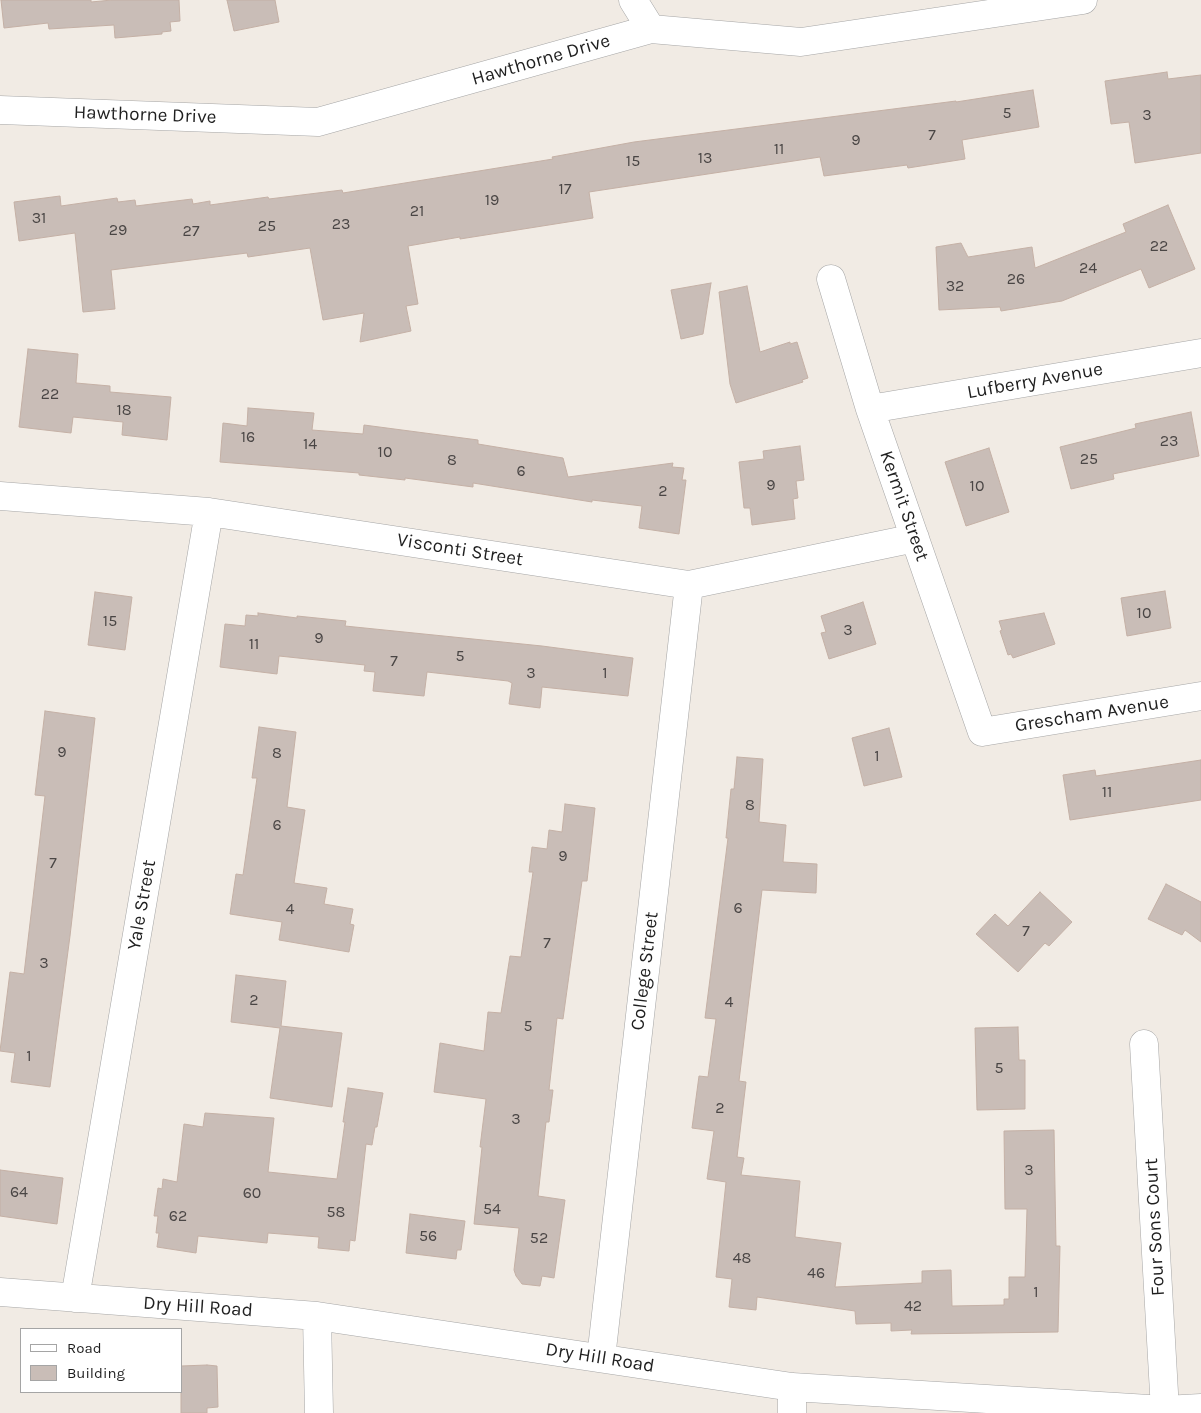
<!DOCTYPE html>
<style>
body{margin:0}
#map{position:relative;width:1201px;height:1413px;overflow:hidden;background:#f1ebe4;font-family:Karla,sans-serif}
canvas{display:block}
.legend{position:absolute;left:20px;top:1328px;width:162px;height:65px;box-sizing:border-box;background:#fff;border:1px solid #a5a5a5;margin:0;padding:6px 9px;list-style:none;font-size:15px;color:#1f1f1f}
.legend li{display:flex;align-items:center;gap:10px;height:25px}
.legend b{width:25px;border:1px solid #a5a5a5}
</style>
<div id="map">
<canvas width="1201" height="1413"></canvas>
<ul class="legend">
<li><b style="height:6px;background:#fff"></b>Road</li>
<li><b style="height:14px;background:#c9bdb7"></b>Building</li>
</ul>
</div>
<script>
const ctx = document.querySelector('canvas').getContext('2d');
ctx.lineJoin = 'round';
function fill(path, color) {
  ctx.fillStyle = color;
  ctx.fill(path, 'evenodd');
}
function poly(rows) {
  const path = new Path2D();
  for (const r of rows) {
    path.moveTo(r[0], r[1]);
    for (let i = 2; i < r.length; i += 2) path.lineTo(r[i], r[i + 1]);
  }
  return path;
}
function trace(path, color, width, dash) {
  ctx.strokeStyle = color;
  ctx.lineWidth = width;
  ctx.lineCap = dash ? 'butt' : 'round';
  ctx.setLineDash(dash || []);
  ctx.stroke(path);
}
function label(font, color, halo, rows, align = 'center') {
  ctx.font = font + ' Karla,sans-serif';
  ctx.lineWidth = 4.5;
  ctx.setLineDash([]);
  ctx.textBaseline = 'middle';
  ctx.strokeStyle = halo;
  ctx.fillStyle = color;
  for (const [text, x, y, turn = 0] of rows) {
    ctx.save();
    ctx.translate(x, y);
    ctx.rotate((+turn || 0) * Math.PI / 180);
    ctx.textAlign = isNaN(turn) ? turn : align;
    if (halo) ctx.strokeText(text, 0, 0);
    ctx.fillText(text, 0, 0);
    ctx.restore();
  }
}
const building = poly([
 [1,0,91,0,91,2,112,0,179,0,180,21,170,22,171,31,162,32,162,34,115,38,114,25,49,29,48,23,4,28,1,0],
 [227,0,275,0,279,22,234,31,227,0],
 [1167,72,1168,79,1201,75,1201,153,1135,163,1129,122,1111,124,1105,81,1167,72],
 [1033,90,1039,127,962,140,965,159,908,168,907,165,824,176,820,157,589,192,593,218,460,239,460,237,408,246,418,304,406,306,411,331,360,342,364,313,323,320,310,248,248,257,247,253,111,270,115,309,83,312,75,233,19,241,14,202,60,196,61,206,117,198,118,202,135,200,136,206,192,199,193,204,210,201,210,205,268,197,269,199,342,190,343,193,553,159,552,157,634,142,956,101,956,102,1033,90],
 [1168,205,1195,269,1149,288,1141,269,1062,301,1001,311,1000,307,939,310,936,247,961,243,968,257,1032,247,1035,268,1126,232,1123,224,1168,205],
 [711,283,703,334,681,339,671,290,711,283],
 [747,286,760,352,790,342,790,344,797,342,808,378,802,380,803,382,736,403,730,384,719,292,747,286],
 [28,349,78,354,76,383,110,386,110,392,171,397,167,440,122,435,123,422,73,417,71,433,19,427,28,349],
 [248,408,314,413,312,430,363,434,364,425,478,440,478,444,563,458,568,477,673,463,672,467,684,468,682,480,686,480,679,534,639,528,642,506,592,500,592,502,473,483,473,487,405,478,405,480,359,475,359,473,220,462,223,423,247,426,248,408],
 [1191,412,1199,456,1113,474,1114,479,1071,489,1060,447,1136,428,1135,424,1191,412],
 [800,446,804,480,796,481,798,498,793,499,795,519,752,525,750,508,744,508,739,462,764,459,763,451,800,446],
 [989,448,1009,512,966,526,945,462,989,448],
 [1165,591,1171,628,1127,636,1121,598,1165,591],
 [95,592,132,597,125,650,88,645,95,592],
 [863,602,876,644,829,659,821,633,826,632,821,616,863,602],
 [258,613,297,618,297,616,346,621,345,626,542,646,633,658,628,696,542,687,540,708,509,704,512,683,508,681,427,672,424,696,373,691,375,672,364,671,365,665,279,656,277,674,220,667,225,624,245,626,246,615,258,616,258,613],
 [1044,613,1055,644,1013,658,1011,654,1008,655,1000,631,1002,630,999,621,1044,613],
 [45,711,95,718,70,936,50,1087,11,1082,15,1053,0,1051,10,972,24,974,45,796,35,795,45,711],
 [259,727,296,732,287,807,305,810,294,883,327,888,324,904,353,909,350,924,354,925,349,952,279,940,282,922,230,914,236,874,243,875,257,778,252,778,259,727],
 [889,728,902,777,864,786,852,738,889,728],
 [737,757,763,759,759,822,786,825,783,862,817,864,816,893,762,890,739,1081,746,1082,737,1157,744,1158,741,1175,800,1181,795,1237,841,1243,835,1287,922,1283,922,1271,951,1270,952,1306,1004,1305,1004,1299,1009,1299,1009,1277,1025,1277,1027,1209,1005,1209,1004,1131,1054,1130,1056,1246,1060,1246,1058,1332,911,1334,912,1330,891,1331,891,1323,856,1324,855,1311,757,1297,756,1310,729,1307,732,1279,716,1277,726,1182,707,1179,714,1131,692,1128,699,1076,708,1077,716,1019,705,1018,728,838,726,838,731,789,734,789,737,757],
 [1201,760,1201,800,1070,820,1063,775,1095,770,1096,776,1201,760],
 [565,804,595,808,587,881,582,881,563,1019,557,1018,549,1090,553,1090,549,1122,546,1122,538,1196,565,1200,554,1278,542,1276,540,1286,522,1284,516,1276,514,1270,519,1228,474,1224,482,1147,480,1147,486,1099,434,1092,440,1043,484,1051,488,1012,501,1013,510,956,521,957,533,872,529,872,532,847,547,849,549,830,562,832,565,804],
 [1166,884,1201,902,1201,942,1185,930,1182,935,1148,919,1166,884],
 [1040,892,1072,922,1049,946,1045,943,1018,972,976,934,995,914,1008,926,1040,892],
 [236,975,286,981,281,1026,342,1033,332,1107,270,1098,280,1028,231,1022,236,975],
 [1018,1027,1019,1060,1025,1060,1025,1109,977,1110,975,1028,1018,1027],
 [348,1088,383,1093,377,1127,375,1127,372,1145,366,1144,355,1241,350,1240,349,1251,318,1248,319,1237,268,1233,267,1243,198,1236,196,1253,157,1247,159,1233,156,1233,158,1216,154,1216,158,1188,162,1189,163,1179,177,1182,184,1124,203,1127,205,1113,274,1118,268,1172,337,1179,345,1122,343,1122,348,1088],
 [0,1170,63,1178,57,1224,0,1216,0,1170],
 [410,1214,465,1221,461,1250,457,1250,456,1259,406,1253,410,1214],
 [207,1365,217,1366,218,1407,207,1408,207,1413,181,1413,181,1366,207,1365]
]);
const street = poly([
 [633,0,651,29],
 [0,110,318,122,651,29,801,42,1083,0],
 [831,279,870,409,982,732,1201,696],
 [870,409,1201,353],
 [0,496,209,512,689,585,915,538],
 [1144,1044,1165,1410],
 [0,1292,317,1316,792,1387,1165,1410,1201,1408],
 [75,1298,209,512],
 [317,1316,319,1413],
 [601,1358,689,585],
 [792,1413,792,1387]
]);
const numberNames = [
 ["5",1007,113],
 ["3",1147,115],
 ["7",932,135],
 ["9",856,140],
 ["11",779,149],
 ["13",705,158],
 ["15",633,161],
 ["17",565,189],
 ["19",492,200],
 ["21",417,211],
 ["31",39,218],
 ["23",341,224],
 ["25",267,226],
 ["29",118,230],
 ["27",191,231],
 ["22",1159,246],
 ["24",1088,268],
 ["26",1016,279],
 ["32",955,286],
 ["22",50,394],
 ["18",124,410],
 ["16",248,437],
 ["23",1169,441],
 ["14",310,444],
 ["10",385,452],
 ["25",1089,459],
 ["8",452,460],
 ["6",521,471],
 ["9",771,485],
 ["10",977,486],
 ["2",663,491],
 ["10",1144,613],
 ["15",110,621],
 ["3",848,630],
 ["9",319,638],
 ["11",254,644],
 ["5",460,656],
 ["7",394,661],
 ["3",531,673],
 ["1",605,673],
 ["9",62,752],
 ["8",277,753],
 ["1",877,756],
 ["11",1107,792],
 ["8",750,805],
 ["6",277,825],
 ["9",563,856],
 ["7",53,863],
 ["6",738,908],
 ["4",290,909],
 ["7",1026,931],
 ["7",547,943],
 ["3",44,963],
 ["2",254,1000],
 ["4",729,1002],
 ["5",528,1026],
 ["1",29,1056],
 ["5",999,1068],
 ["2",720,1108],
 ["3",516,1119],
 ["3",1029,1170],
 ["64",19,1192],
 ["60",252,1193],
 ["54",492,1209],
 ["58",336,1212],
 ["62",178,1216],
 ["56",428,1236],
 ["52",539,1238],
 ["48",742,1258],
 ["46",816,1273],
 ["1",1036,1292],
 ["42",913,1306]
];
const streetNames = [
 ["Hawthorne Drive",541,60,-16],
 ["Hawthorne Drive",145,115,2],
 ["Lufberry Avenue",1035,381,-10],
 ["Kermit Street",904,506,71],
 ["Visconti Street",460,550,9],
 ["Grescham Avenue",1092,714,-9],
 ["Yale Street",142,905,-80],
 ["College Street",645,971,-83],
 ["Four Sons Court",1155,1227,-93],
 ["Dry Hill Road",198,1307,4],
 ["Dry Hill Road",600,1358,9]
];
fill(building, '#c9bdb7');
trace(building, '#c4b0a5', 1);
trace(street, '#a6a6a6', 29);
trace(street, '#fff', 28);
label('16px', '#4a4645', null, numberNames);
label('19px', '#1f1f1f', '#fff', streetNames);
</script>
